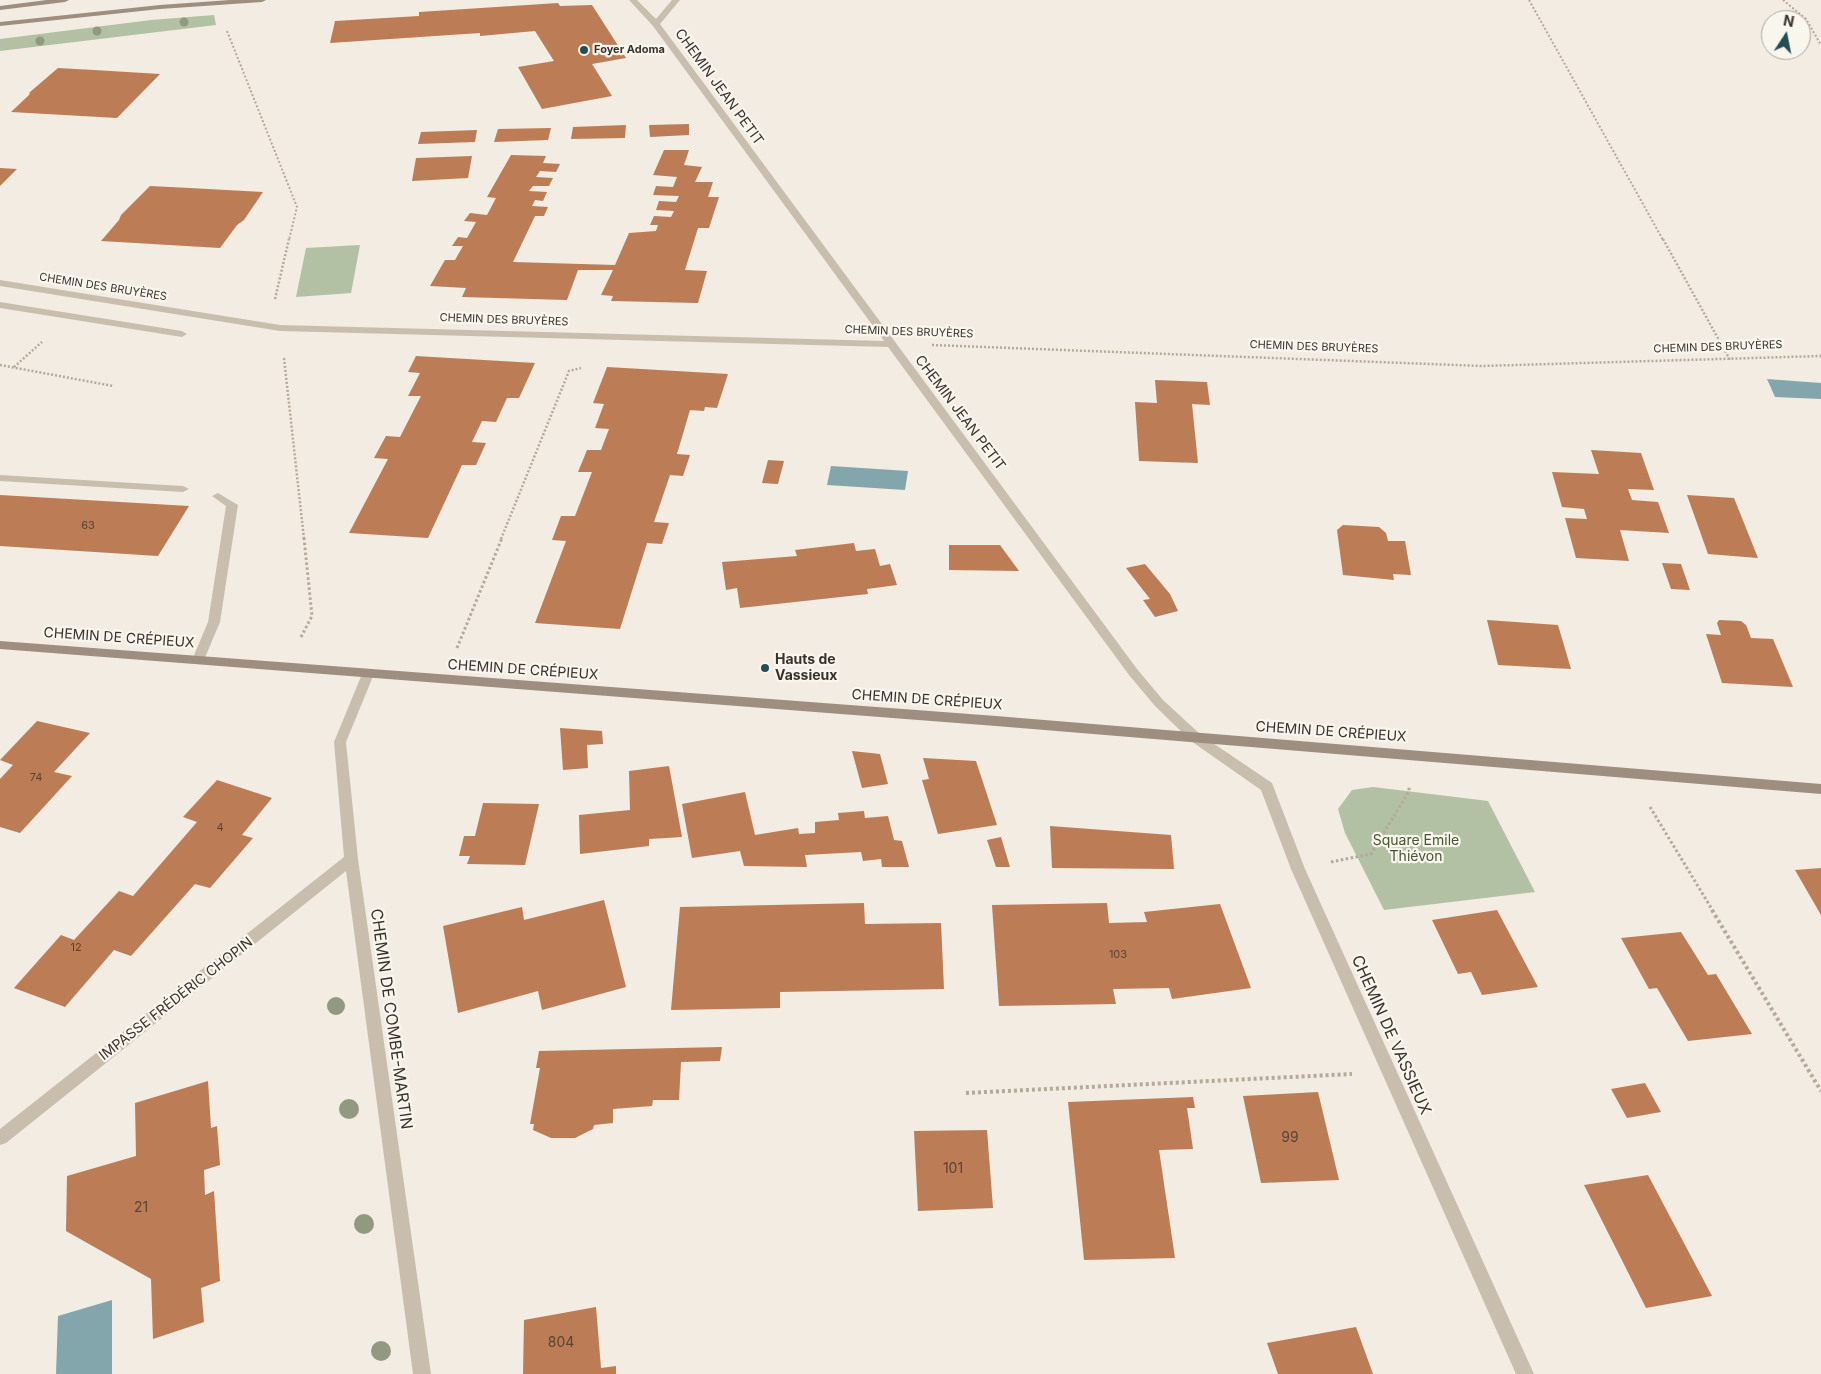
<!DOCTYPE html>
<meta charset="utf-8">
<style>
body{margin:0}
#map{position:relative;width:1821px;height:1374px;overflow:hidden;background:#f2ece2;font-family:Inter,sans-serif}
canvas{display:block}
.north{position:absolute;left:1761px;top:10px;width:50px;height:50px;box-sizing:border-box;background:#f9f6ee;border:1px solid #aca8a0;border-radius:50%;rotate:11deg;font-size:14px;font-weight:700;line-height:20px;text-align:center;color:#39322c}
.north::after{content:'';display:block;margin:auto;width:18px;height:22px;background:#254d57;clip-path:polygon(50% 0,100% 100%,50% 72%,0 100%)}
</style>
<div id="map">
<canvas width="1821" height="1374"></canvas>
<div class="north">N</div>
</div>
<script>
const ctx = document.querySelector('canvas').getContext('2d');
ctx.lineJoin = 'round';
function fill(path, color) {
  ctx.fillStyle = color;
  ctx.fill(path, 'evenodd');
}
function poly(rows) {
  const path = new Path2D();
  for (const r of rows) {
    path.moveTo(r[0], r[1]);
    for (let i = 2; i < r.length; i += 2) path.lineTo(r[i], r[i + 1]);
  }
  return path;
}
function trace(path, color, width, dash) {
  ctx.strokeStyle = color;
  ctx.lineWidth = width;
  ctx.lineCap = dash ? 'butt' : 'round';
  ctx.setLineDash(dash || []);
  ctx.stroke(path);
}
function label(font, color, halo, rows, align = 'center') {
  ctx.font = font + ' Inter,sans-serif';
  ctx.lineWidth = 4.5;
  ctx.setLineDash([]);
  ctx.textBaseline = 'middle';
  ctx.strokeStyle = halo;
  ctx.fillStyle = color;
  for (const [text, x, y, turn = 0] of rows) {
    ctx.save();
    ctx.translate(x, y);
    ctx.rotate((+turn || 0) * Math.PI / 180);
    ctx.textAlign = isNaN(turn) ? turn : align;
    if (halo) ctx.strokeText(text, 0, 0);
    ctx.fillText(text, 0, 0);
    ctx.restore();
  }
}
const green = poly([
 [214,15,216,25,0,51,0,39,151,20],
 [360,245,351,293,296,297,306,248],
 [1373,787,1488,801,1535,892,1384,910,1345,833,1338,809,1352,790]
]);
const water = poly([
 [1767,379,1821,383,1821,399,1775,397],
 [831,466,908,471,905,490,827,485],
 [112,1300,112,1374,56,1374,58,1316]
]);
const building = poly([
 [558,3,560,6,592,5,626,58,592,64,612,96,542,109,518,67,554,61,535,31,480,36,480,33,330,43,335,21,419,16,419,12],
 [58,68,94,70,160,74,117,118,11,112,29,95,30,92],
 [689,124,689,135,650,137,649,125],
 [626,125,625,138,571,139,573,127],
 [551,128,548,140,494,142,498,129],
 [477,130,475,142,418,144,421,132],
 [664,150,689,150,684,165,702,167,695,182,713,182,708,197,719,197,709,228,698,228,685,270,707,271,698,303,611,301,613,296,601,295,613,270,578,270,567,300,462,297,466,288,430,286,445,260,455,260,463,246,452,246,458,237,467,238,476,222,464,221,470,213,487,215,496,198,487,197,511,155,546,156,543,163,560,164,556,172,540,171,536,177,553,178,549,186,533,186,529,191,547,192,543,201,535,200,532,206,548,207,544,216,535,216,513,262,615,265,629,233,656,231,658,225,650,225,654,216,671,217,674,211,656,210,659,201,676,202,679,196,653,195,656,186,673,187,677,177,653,175],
 [472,156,468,178,412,181,416,158],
 [0,168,17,169,0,186],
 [150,186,190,188,263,192,244,220,237,225,220,248,101,241,119,220,121,215],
 [416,356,535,363,519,398,507,398,496,422,482,421,472,442,486,443,476,465,462,465,428,538,349,533,388,459,374,458,386,436,400,437,421,396,408,396,420,373,408,372],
 [607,367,728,374,717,408,705,407,704,411,690,410,677,454,690,455,683,476,670,475,654,522,669,523,662,544,647,543,620,629,535,623,566,541,552,540,561,516,575,516,592,472,578,472,587,450,601,450,609,429,595,428,604,404,593,403],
 [1155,380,1207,382,1210,405,1192,404,1198,463,1139,461,1135,402,1157,403],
 [1591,450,1641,453,1654,490,1628,489,1632,500,1658,502,1669,533,1620,530,1629,561,1576,558,1565,518,1587,519,1584,509,1562,507,1552,472,1599,474],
 [768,460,784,461,778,484,762,483],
 [0,495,189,506,158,556,0,546],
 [1687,495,1734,498,1758,558,1708,554],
 [1343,525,1379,527,1386,533,1388,541,1405,541,1411,575,1393,574,1394,580,1343,575,1337,530],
 [854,543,856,551,875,549,880,566,890,564,897,585,867,589,868,594,740,608,737,588,726,590,722,562,797,556,795,550],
 [949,545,1000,545,1019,571,949,570],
 [1662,563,1681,564,1690,590,1671,589],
 [1145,564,1170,594,1178,611,1155,617,1143,600,1150,599,1126,568],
 [1487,620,1558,625,1571,669,1498,665],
 [1719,620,1741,621,1746,625,1751,638,1773,639,1793,687,1722,683,1706,634,1721,635,1717,623],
 [37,721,90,733,54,772,72,776,20,833,0,827,0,779,13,765,0,760],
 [560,728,602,731,603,744,587,745,588,768,563,770],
 [852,751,880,754,888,784,862,788],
 [923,758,976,761,997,825,938,834,922,780,929,779],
 [669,766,682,837,649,839,649,846,580,854,579,815,630,810,629,771],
 [217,780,272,798,242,835,253,838,210,888,195,884,131,956,114,950,65,1007,14,988,61,935,74,940,119,891,133,896,197,822,183,817],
 [745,792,755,835,798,828,799,834,815,833,815,822,839,820,838,813,864,811,865,818,888,816,894,840,902,841,909,867,882,867,881,859,863,861,861,852,805,855,807,867,744,866,740,851,692,858,682,804],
 [483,803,539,804,525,865,467,864,470,856,459,856,464,836,475,836],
 [1050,826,1171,835,1174,869,1052,868],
 [1001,837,1010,867,996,867,987,840],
 [1821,868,1821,915,1795,870],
 [604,900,626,987,542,1010,538,991,458,1013,443,926,522,907,524,920],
 [864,903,865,924,941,923,944,989,780,992,780,1008,671,1010,680,907],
 [1107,903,1109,923,1147,922,1144,912,1220,904,1251,988,1172,999,1169,988,1113,989,1116,1004,999,1006,992,905],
 [1497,910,1538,987,1482,995,1471,972,1458,974,1432,920],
 [1681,932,1708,975,1716,974,1752,1034,1688,1041,1657,988,1649,989,1621,938],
 [722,1047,720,1061,681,1062,679,1100,653,1100,652,1106,613,1109,613,1123,594,1125,593,1129,575,1138,551,1138,533,1130,534,1124,530,1124,540,1068,536,1068,539,1051],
 [208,1081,211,1128,217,1126,220,1165,204,1170,205,1195,214,1191,220,1281,201,1288,204,1322,153,1339,151,1279,66,1231,67,1176,136,1156,135,1103],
 [1645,1083,1661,1112,1627,1118,1611,1089],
 [1318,1092,1339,1180,1261,1183,1243,1096],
 [1193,1097,1195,1108,1187,1108,1193,1149,1159,1150,1175,1258,1084,1260,1068,1102],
 [987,1130,993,1208,918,1211,914,1131],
 [1648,1175,1712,1296,1646,1308,1584,1185],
 [596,1307,601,1368,616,1366,616,1374,523,1374,524,1320],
 [1356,1327,1373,1374,1278,1374,1267,1343]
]);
const pathFar3 = poly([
 [1529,0,1663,240],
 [1783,0,1806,19,1821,45],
 [227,31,297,207,289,240]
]);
const pathFar2 = poly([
 [1663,239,1730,360],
 [275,299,289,239],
 [932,345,1482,366,1821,356],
 [284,358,304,539],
 [0,365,113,386],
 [14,367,42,342],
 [501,539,569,371,581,368]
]);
const pathFar1 = poly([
 [301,637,312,616,304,538],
 [457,648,502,538],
 [1650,807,1713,911],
 [1331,862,1371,854,1409,791,1409,787]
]);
const path = poly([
 [1712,910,1821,1091],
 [966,1093,1352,1074]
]);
const lane = poly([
 [0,302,182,331,187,334,182,337,0,308,0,302],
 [0,475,183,486,189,489,183,492,0,481,0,475],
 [218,493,238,505,220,622,204,660,198,664,192,660,208,622,226,506,212,496,218,493]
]);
const street = poly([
 [629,0,637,0,656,19,672,0,680,0,660,24,1137,669,1163,700,1201,735,1272,783,1305,869,1534,1374,1516,1374,1291,869,1261,790,1191,741,1155,706,1129,675,888,347,280,331,0,286,0,280,280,325,884,341,653,26,629,0],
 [368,670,374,674,346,742,358,859,431,1374,413,1374,346,871,6,1143,0,1145,0,1129,344,857,334,742,362,674,368,670]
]);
const secondary = poly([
 [47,0,69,0,65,2,0,10,0,6,47,0],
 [230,0,266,0,262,2,160,9,0,26,0,22,160,5,230,0],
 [0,641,996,716,1821,784,1821,794,996,726,0,649,0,641]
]);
const trees = [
 [184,22,4.5],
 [97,31,4.5],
 [40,41,4.5],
 [336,1006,9],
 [349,1109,10],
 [364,1224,10],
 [381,1351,10]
];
const markers = [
 [584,50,5,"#254d57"],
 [765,668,5,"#254d57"]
];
const farPoinames = [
 ["Foyer Adoma",594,50]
];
const farStreetnames = [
 ["CHEMIN DES BRUYÈRES",103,287,9],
 ["CHEMIN DES BRUYÈRES",504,320,2],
 ["CHEMIN DES BRUYÈRES",909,332,2],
 ["CHEMIN DES BRUYÈRES",1314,347,2],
 ["CHEMIN DES BRUYÈRES",1718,347,-2]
];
const numberNames = [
 ["63",88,526],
 ["74",36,778],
 ["4",220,828],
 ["12",76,948],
 ["103",1118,955]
];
const streetNames = [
 ["CHEMIN JEAN PETIT",719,87,54],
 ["CHEMIN JEAN PETIT",960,413,53],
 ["CHEMIN DE CRÉPIEUX",119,638,4],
 ["CHEMIN DE CRÉPIEUX",523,670,4],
 ["CHEMIN DE CRÉPIEUX",927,700,4],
 ["CHEMIN DE CRÉPIEUX",1331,732,4],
 ["IMPASSE FRÉDÉRIC CHOPIN",176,999,-38]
];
const poiNames = [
 ["Hauts de",775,660],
 ["Vassieux",775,676]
];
const parkNames = [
 ["Square Emile",1416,841],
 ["Thiévon",1416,857]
];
const nearNumbernames = [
 ["99",1290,1138],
 ["101",953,1169],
 ["21",141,1208],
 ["804",561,1343]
];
const nearStreetnames = [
 ["CHEMIN DE COMBE-MARTIN",391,1019,82],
 ["CHEMIN DE VASSIEUX",1391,1035,66]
];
fill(green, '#b2c0a3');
fill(water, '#83a6ad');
fill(building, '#bc7c56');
trace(pathFar3, '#b5a999', 2, [2, 2]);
trace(pathFar2, '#b5a999', 2.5, [2, 2]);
trace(pathFar1, '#b5a999', 3, [2.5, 2.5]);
trace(path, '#b5a999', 4, [3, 3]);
fill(lane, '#c9beae');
fill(street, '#c9beae');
fill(secondary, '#9d8e80');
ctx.fillStyle = '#929981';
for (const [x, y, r] of trees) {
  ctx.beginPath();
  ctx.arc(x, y, r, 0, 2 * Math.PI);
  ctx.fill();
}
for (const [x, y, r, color] of markers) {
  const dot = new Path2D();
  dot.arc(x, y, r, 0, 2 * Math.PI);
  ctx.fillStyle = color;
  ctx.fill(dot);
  trace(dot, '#f9f6ee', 2);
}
label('bold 11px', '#39322c', '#f9f6ee', farPoinames, 'left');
label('11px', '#39322c', '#f9f6ee', farStreetnames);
label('11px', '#5a4436', null, numberNames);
label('14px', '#39322c', '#f9f6ee', streetNames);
label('bold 14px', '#39322c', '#f9f6ee', poiNames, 'left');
label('14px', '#445532', '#f9f6ee', parkNames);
label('14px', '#5a4436', null, nearNumbernames);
label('16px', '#39322c', '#f9f6ee', nearStreetnames);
</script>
